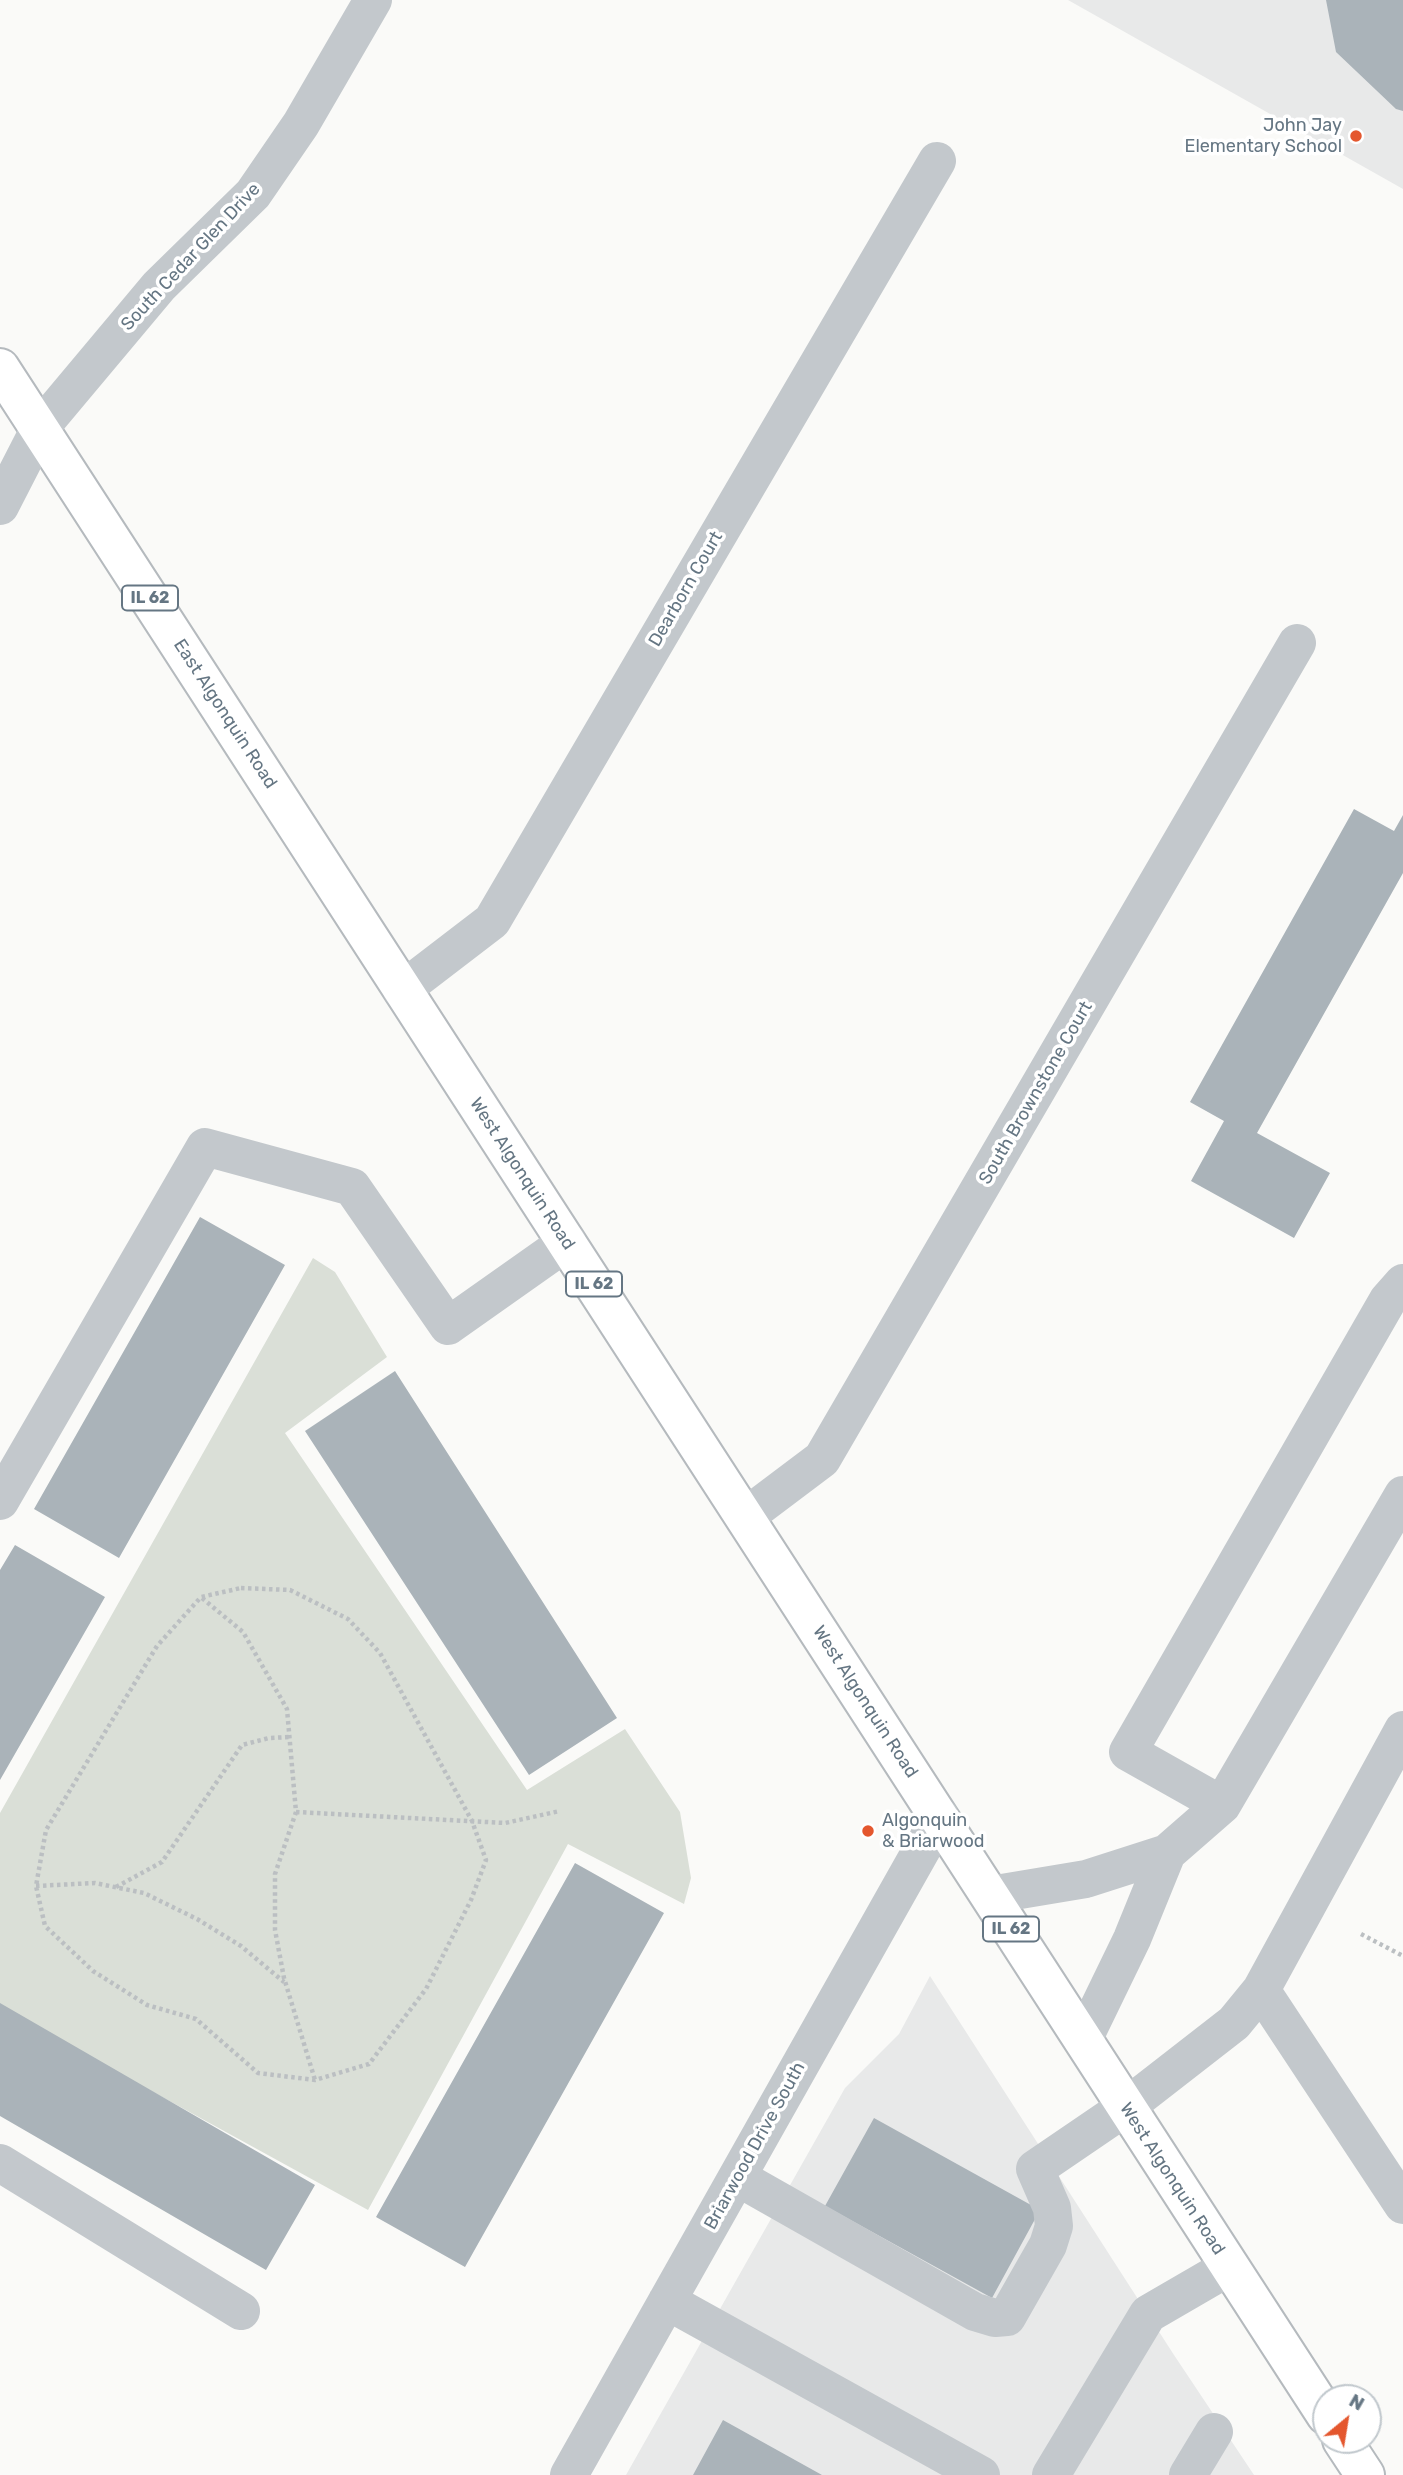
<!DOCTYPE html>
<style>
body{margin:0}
#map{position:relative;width:1403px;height:2475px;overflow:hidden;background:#fafaf8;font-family:Rubik,sans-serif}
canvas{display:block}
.north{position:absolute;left:1312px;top:2384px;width:70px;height:70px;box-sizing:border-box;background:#fff;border:2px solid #c1c8cd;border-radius:50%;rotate:30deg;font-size:19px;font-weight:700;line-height:28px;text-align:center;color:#657683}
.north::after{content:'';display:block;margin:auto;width:24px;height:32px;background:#e4572e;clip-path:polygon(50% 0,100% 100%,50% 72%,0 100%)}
</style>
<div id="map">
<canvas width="1403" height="2475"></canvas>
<div class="north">N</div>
</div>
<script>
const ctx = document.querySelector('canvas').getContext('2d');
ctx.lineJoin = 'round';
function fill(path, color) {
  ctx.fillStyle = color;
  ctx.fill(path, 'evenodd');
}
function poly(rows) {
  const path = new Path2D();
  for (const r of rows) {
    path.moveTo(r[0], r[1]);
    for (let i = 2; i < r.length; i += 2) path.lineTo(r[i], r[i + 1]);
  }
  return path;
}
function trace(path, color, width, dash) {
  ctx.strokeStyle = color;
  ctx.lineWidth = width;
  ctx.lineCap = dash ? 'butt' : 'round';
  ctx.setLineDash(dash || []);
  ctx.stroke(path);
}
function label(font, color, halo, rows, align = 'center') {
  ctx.font = font + ' Rubik,sans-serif';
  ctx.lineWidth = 7;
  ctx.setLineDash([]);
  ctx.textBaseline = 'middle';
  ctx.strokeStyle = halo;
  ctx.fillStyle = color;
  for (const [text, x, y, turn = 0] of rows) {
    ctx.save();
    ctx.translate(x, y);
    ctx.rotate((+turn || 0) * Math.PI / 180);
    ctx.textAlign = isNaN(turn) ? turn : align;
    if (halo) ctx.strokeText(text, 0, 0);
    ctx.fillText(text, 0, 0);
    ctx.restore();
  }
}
const built = poly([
 [1068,0,1403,0,1403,189,1217,84],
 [930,1976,1174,2355,1254,2475,626,2475,845,2088,899,2034]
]);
const green = poly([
 [313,1258,335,1272,387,1357,285,1433,527,1790,625,1729,680,1812,691,1878,684,1904,568,1844,368,2210,0,2008,0,1813]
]);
const building = poly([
 [1326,0,1403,0,1403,111,1396,109,1336,52],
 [1354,809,1394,831,1403,815,1403,873,1257,1133,1330,1173,1294,1238,1191,1181,1224,1121,1190,1102],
 [200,1217,285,1265,119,1558,34,1509],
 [395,1371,617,1718,529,1775,305,1431],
 [15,1545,105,1597,0,1780,0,1570],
 [575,1863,664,1913,465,2267,376,2217],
 [0,2003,315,2185,266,2270,0,2116],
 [874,2118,1040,2210,992,2298,825,2206],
 [723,2420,822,2475,693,2475]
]);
const path = poly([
 [241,1588,290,1590,348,1619,380,1653,472,1821,486,1860,471,1900,426,1989,369,2064,315,2080,258,2073,196,2019,147,2005,93,1971,45,1926,36,1886,46,1830,157,1646,201,1597,241,1588],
 [202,1598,243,1632,287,1709,296,1812,275,1874,275,1930,284,1978,315,2080],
 [296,1812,505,1823,560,1811],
 [36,1886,95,1883,144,1893,197,1919,241,1946,284,1982],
 [116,1887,162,1862,242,1745,269,1738,291,1737],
 [1361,1934,1403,1956]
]);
const minor = poly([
 [0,506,40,428,159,286,253,194,301,124,373,0],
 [402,990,492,921,937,161],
 [1403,1283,1388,1300,1128,1752,1222,1805,1403,1495],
 [0,1501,205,1147,352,1187,448,1326,567,1242],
 [745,1517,822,1459,1297,643],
 [990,1895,1086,1879,1167,1853,1222,1805],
 [1261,1990,1403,2205],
 [1083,2040,1132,1939,1167,1853],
 [0,2163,241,2311],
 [737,2177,975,2312,995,2318,1007,2317,1048,2245,1054,2226,1052,2208,1035,2169,1126,2107,1234,2023,1261,1990,1403,1730],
 [667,2301,981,2475],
 [569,2475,940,1817],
 [1051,2475,1148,2314,1229,2267],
 [1188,2475,1214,2432]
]);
const major = poly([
 [0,368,1326,2415],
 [1342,2440,1365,2475]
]);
const markers = [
 [1356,136,7,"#e4572e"],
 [868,1831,7,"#e4572e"]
];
const shields = [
 [150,598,56],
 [594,1284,56],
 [1011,1929,56]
];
const shieldNames = [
 ["IL 62",150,598],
 ["IL 62",594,1284],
 ["IL 62",1011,1929]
];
const poiNames = [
 ["John Jay",1342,126],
 ["Elementary School",1342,147],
 ["Algonquin",882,1821,"left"],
 ["& Briarwood",882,1842,"left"]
];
const streetNames = [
 ["South Cedar Glen Drive",191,257,-47],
 ["Dearborn Court",686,589,-60],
 ["East Algonquin Road",225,714,57],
 ["South Brownstone Court",1036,1093,-60],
 ["West Algonquin Road",522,1174,57],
 ["West Algonquin Road",865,1702,57],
 ["Briarwood Drive South",755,2146,-61],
 ["West Algonquin Road",1172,2179,57]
];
fill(built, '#e8e9e9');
fill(green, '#dadfd7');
fill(building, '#aab3b9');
trace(major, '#b5babe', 42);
trace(path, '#bbbfc2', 4.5, [3.5, 3.5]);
trace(minor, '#c3c8cc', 38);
trace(major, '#fff', 38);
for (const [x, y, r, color] of markers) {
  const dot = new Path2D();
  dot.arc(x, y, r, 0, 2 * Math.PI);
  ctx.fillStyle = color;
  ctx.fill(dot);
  trace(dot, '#fff', 2.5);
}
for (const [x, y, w] of shields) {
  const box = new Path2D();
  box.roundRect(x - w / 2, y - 12.5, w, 25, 5);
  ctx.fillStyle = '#fff';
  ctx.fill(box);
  trace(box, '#657683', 2);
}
label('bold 16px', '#657683', null, shieldNames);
label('18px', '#657683', '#fff', poiNames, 'right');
label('18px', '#657683', '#fff', streetNames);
</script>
